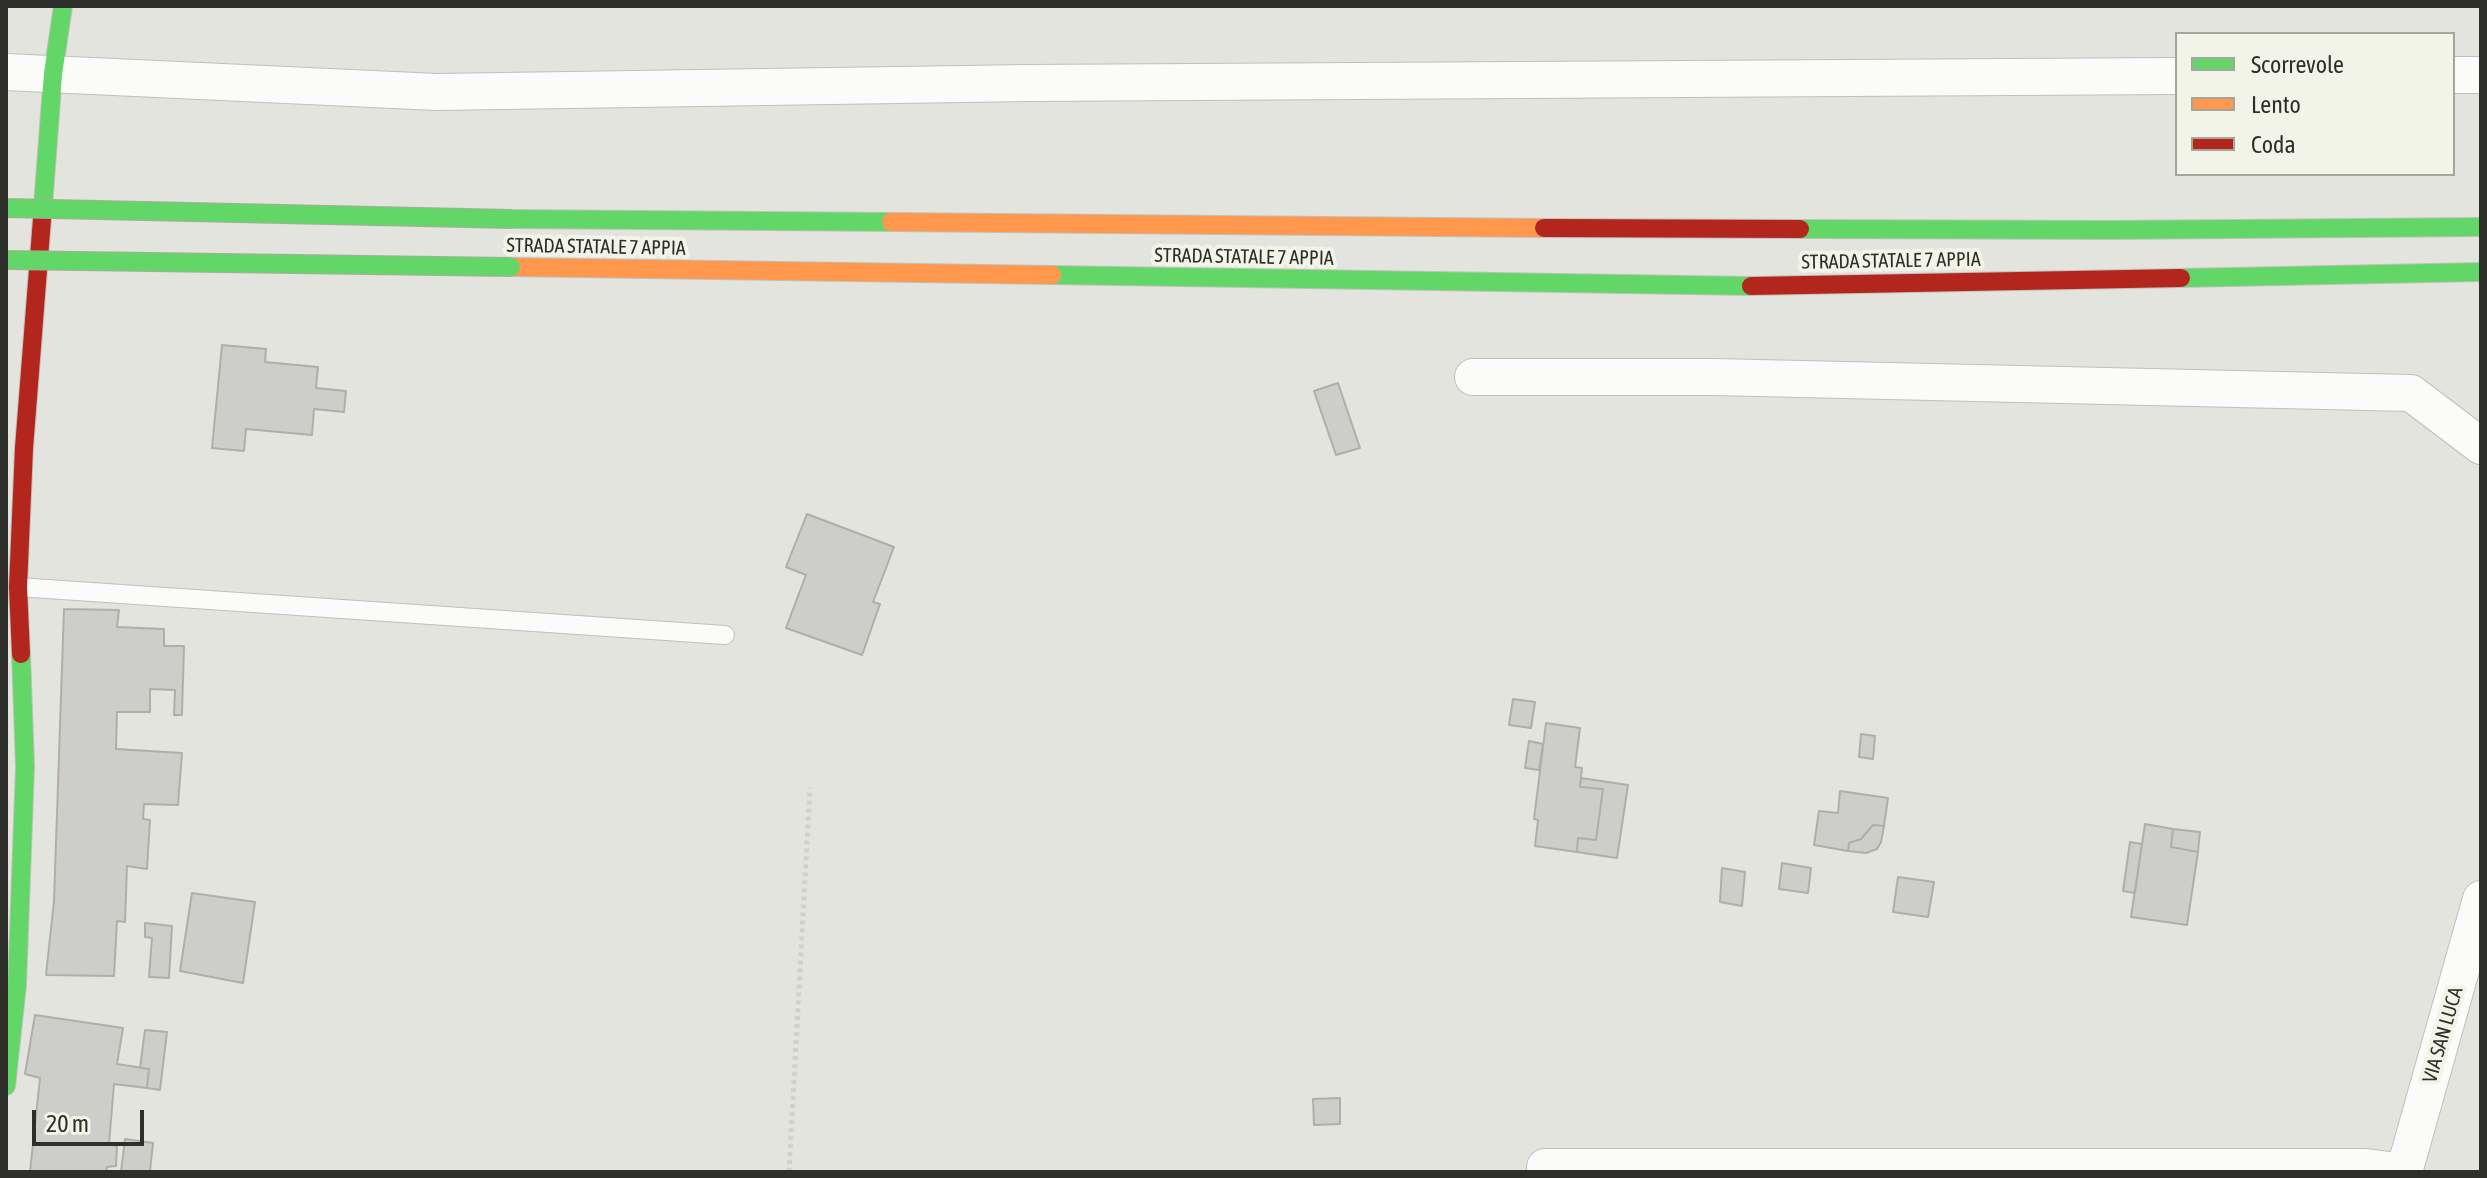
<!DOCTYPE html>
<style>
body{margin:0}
#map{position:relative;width:2487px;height:1178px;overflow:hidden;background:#e4e4de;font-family:"Asap Condensed",sans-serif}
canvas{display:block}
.frame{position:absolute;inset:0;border:8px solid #2e2f2a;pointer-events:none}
.legend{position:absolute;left:2175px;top:32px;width:280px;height:144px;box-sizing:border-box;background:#f3f4e8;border:2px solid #a4a59c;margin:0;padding:10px 14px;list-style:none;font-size:24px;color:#2e2f2a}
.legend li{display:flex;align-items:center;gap:16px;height:40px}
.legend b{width:40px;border:2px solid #a4a59c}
.scale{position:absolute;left:32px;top:1110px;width:112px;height:36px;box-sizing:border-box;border:4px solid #2e2f2a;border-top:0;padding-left:10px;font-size:24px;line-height:28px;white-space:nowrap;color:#2e2f2a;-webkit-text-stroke:6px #f3f4e8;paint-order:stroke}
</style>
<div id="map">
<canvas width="2487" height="1178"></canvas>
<div class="frame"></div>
<ul class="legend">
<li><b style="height:10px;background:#63d668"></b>Scorrevole</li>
<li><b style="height:10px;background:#ff974d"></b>Lento</li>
<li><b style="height:10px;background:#b3261e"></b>Coda</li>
</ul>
<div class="scale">20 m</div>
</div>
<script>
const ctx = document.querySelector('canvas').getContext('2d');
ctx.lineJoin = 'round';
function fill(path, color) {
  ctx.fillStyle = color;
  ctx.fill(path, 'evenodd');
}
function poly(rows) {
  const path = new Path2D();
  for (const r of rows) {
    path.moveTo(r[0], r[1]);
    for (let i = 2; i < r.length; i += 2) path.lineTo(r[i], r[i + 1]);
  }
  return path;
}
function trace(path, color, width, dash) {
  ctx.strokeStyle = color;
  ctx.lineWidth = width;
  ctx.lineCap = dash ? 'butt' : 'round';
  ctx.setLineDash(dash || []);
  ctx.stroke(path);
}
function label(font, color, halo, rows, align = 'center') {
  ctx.font = font + ' "Asap Condensed",sans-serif';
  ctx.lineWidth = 8;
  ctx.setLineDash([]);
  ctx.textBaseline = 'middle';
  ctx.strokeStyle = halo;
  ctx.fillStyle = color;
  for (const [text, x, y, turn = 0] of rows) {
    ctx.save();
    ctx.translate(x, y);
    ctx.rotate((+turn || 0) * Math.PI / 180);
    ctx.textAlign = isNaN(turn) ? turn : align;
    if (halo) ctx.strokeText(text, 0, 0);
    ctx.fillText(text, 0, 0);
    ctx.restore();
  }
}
const building = poly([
 [222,345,266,349,265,362,318,367,316,388,346,391,344,412,314,409,312,435,246,429,244,451,212,448,222,345],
 [1338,383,1360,448,1336,455,1314,391,1338,383],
 [807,514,894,547,873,602,880,604,862,655,786,628,806,575,786,567,807,514],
 [64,609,119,610,117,627,164,629,164,646,184,646,182,715,174,715,175,690,150,689,150,712,117,712,116,749,182,753,178,805,144,804,143,819,150,820,147,869,127,866,125,922,117,921,114,976,46,975,54,901,64,609],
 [1513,699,1535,702,1531,728,1509,725,1513,699],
 [1546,723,1580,728,1575,767,1582,768,1580,787,1603,789,1596,840,1578,838,1577,852,1535,846,1538,820,1534,819,1546,723],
 [1861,734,1875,736,1873,759,1859,757,1861,734],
 [1529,741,1543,744,1539,770,1525,768,1529,741],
 [1581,778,1628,785,1617,858,1577,852,1578,838,1596,840,1603,789,1580,787,1581,778],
 [1840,791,1888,798,1884,826,1873,825,1861,839,1849,843,1848,851,1814,845,1819,811,1838,813,1840,791],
 [2145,824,2173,829,2171,847,2198,852,2187,925,2131,917,2145,824],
 [1873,825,1884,826,1881,842,1877,849,1866,853,1848,851,1849,843,1861,839,1873,825],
 [2173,829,2200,832,2198,852,2171,847,2173,829],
 [2130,842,2142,844,2135,893,2123,891,2130,842],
 [1782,863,1811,868,1808,893,1779,889,1782,863],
 [1722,868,1745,872,1742,906,1720,902,1722,868],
 [1898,877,1934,882,1928,917,1893,912,1898,877],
 [192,893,255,902,243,983,180,971,192,893],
 [145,923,172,926,169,978,149,977,152,938,145,937,145,923],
 [35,1015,123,1028,117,1064,149,1069,147,1088,114,1084,109,1144,117,1146,116,1166,107,1167,106,1172,30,1172,40,1078,25,1074,35,1015],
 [145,1030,167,1032,160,1090,147,1088,149,1069,140,1068,145,1030],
 [1340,1098,1340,1124,1314,1125,1313,1099,1340,1098],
 [125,1139,153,1143,150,1172,121,1172,125,1139]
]);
const path = poly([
 [789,1172,810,788]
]);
const lane = poly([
 [18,587,725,635]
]);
const street = poly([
 [6,72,437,92,1029,83,2177,76],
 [2453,75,2481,75],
 [1473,377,1714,377,2411,393,2481,446],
 [1545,1167,2366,1167,2404,1172],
 [2404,1172,2481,899]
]);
const fast = poly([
 [42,219,53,74,63,6],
 [512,219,891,222],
 [1800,229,2112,230,2481,227],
 [1052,275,1751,286],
 [2181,278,2481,272],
 [6,1086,17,985,25,767,21,654]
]);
const slow = poly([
 [891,222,1544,228],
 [511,267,1052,275]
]);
const jam = poly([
 [1544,228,1800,229],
 [1751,286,2181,278],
 [21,654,18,587,24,448,42,219]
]);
const fastBridge = poly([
 [6,208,512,219],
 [6,260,511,267]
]);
const streetNames = [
 ["STRADA STATALE 7 APPIA",596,247,1],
 ["STRADA STATALE 7 APPIA",1244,257,1],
 ["STRADA STATALE 7 APPIA",1891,261,-1],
 ["VIA SAN LUCA",2443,1035,-74]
];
fill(building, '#cdcdc9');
trace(building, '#afafaa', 2);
trace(lane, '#c0c0bc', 20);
trace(street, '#c0c0bc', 38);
trace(fast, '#c0c0bc', 20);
trace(slow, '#c0c0bc', 20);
trace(jam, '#c0c0bc', 20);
trace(path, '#d0d0cf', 5, [4, 4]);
trace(lane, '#fbfbfa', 18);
trace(street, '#fbfbfa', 36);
trace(fast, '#63d668', 18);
trace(slow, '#ff974d', 18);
trace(jam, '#b3261e', 18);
trace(fastBridge, '#aaaa9f', 20, []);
trace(fastBridge, '#63d668', 18);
label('20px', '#2e2f2a', '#f3f4e8', streetNames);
</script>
